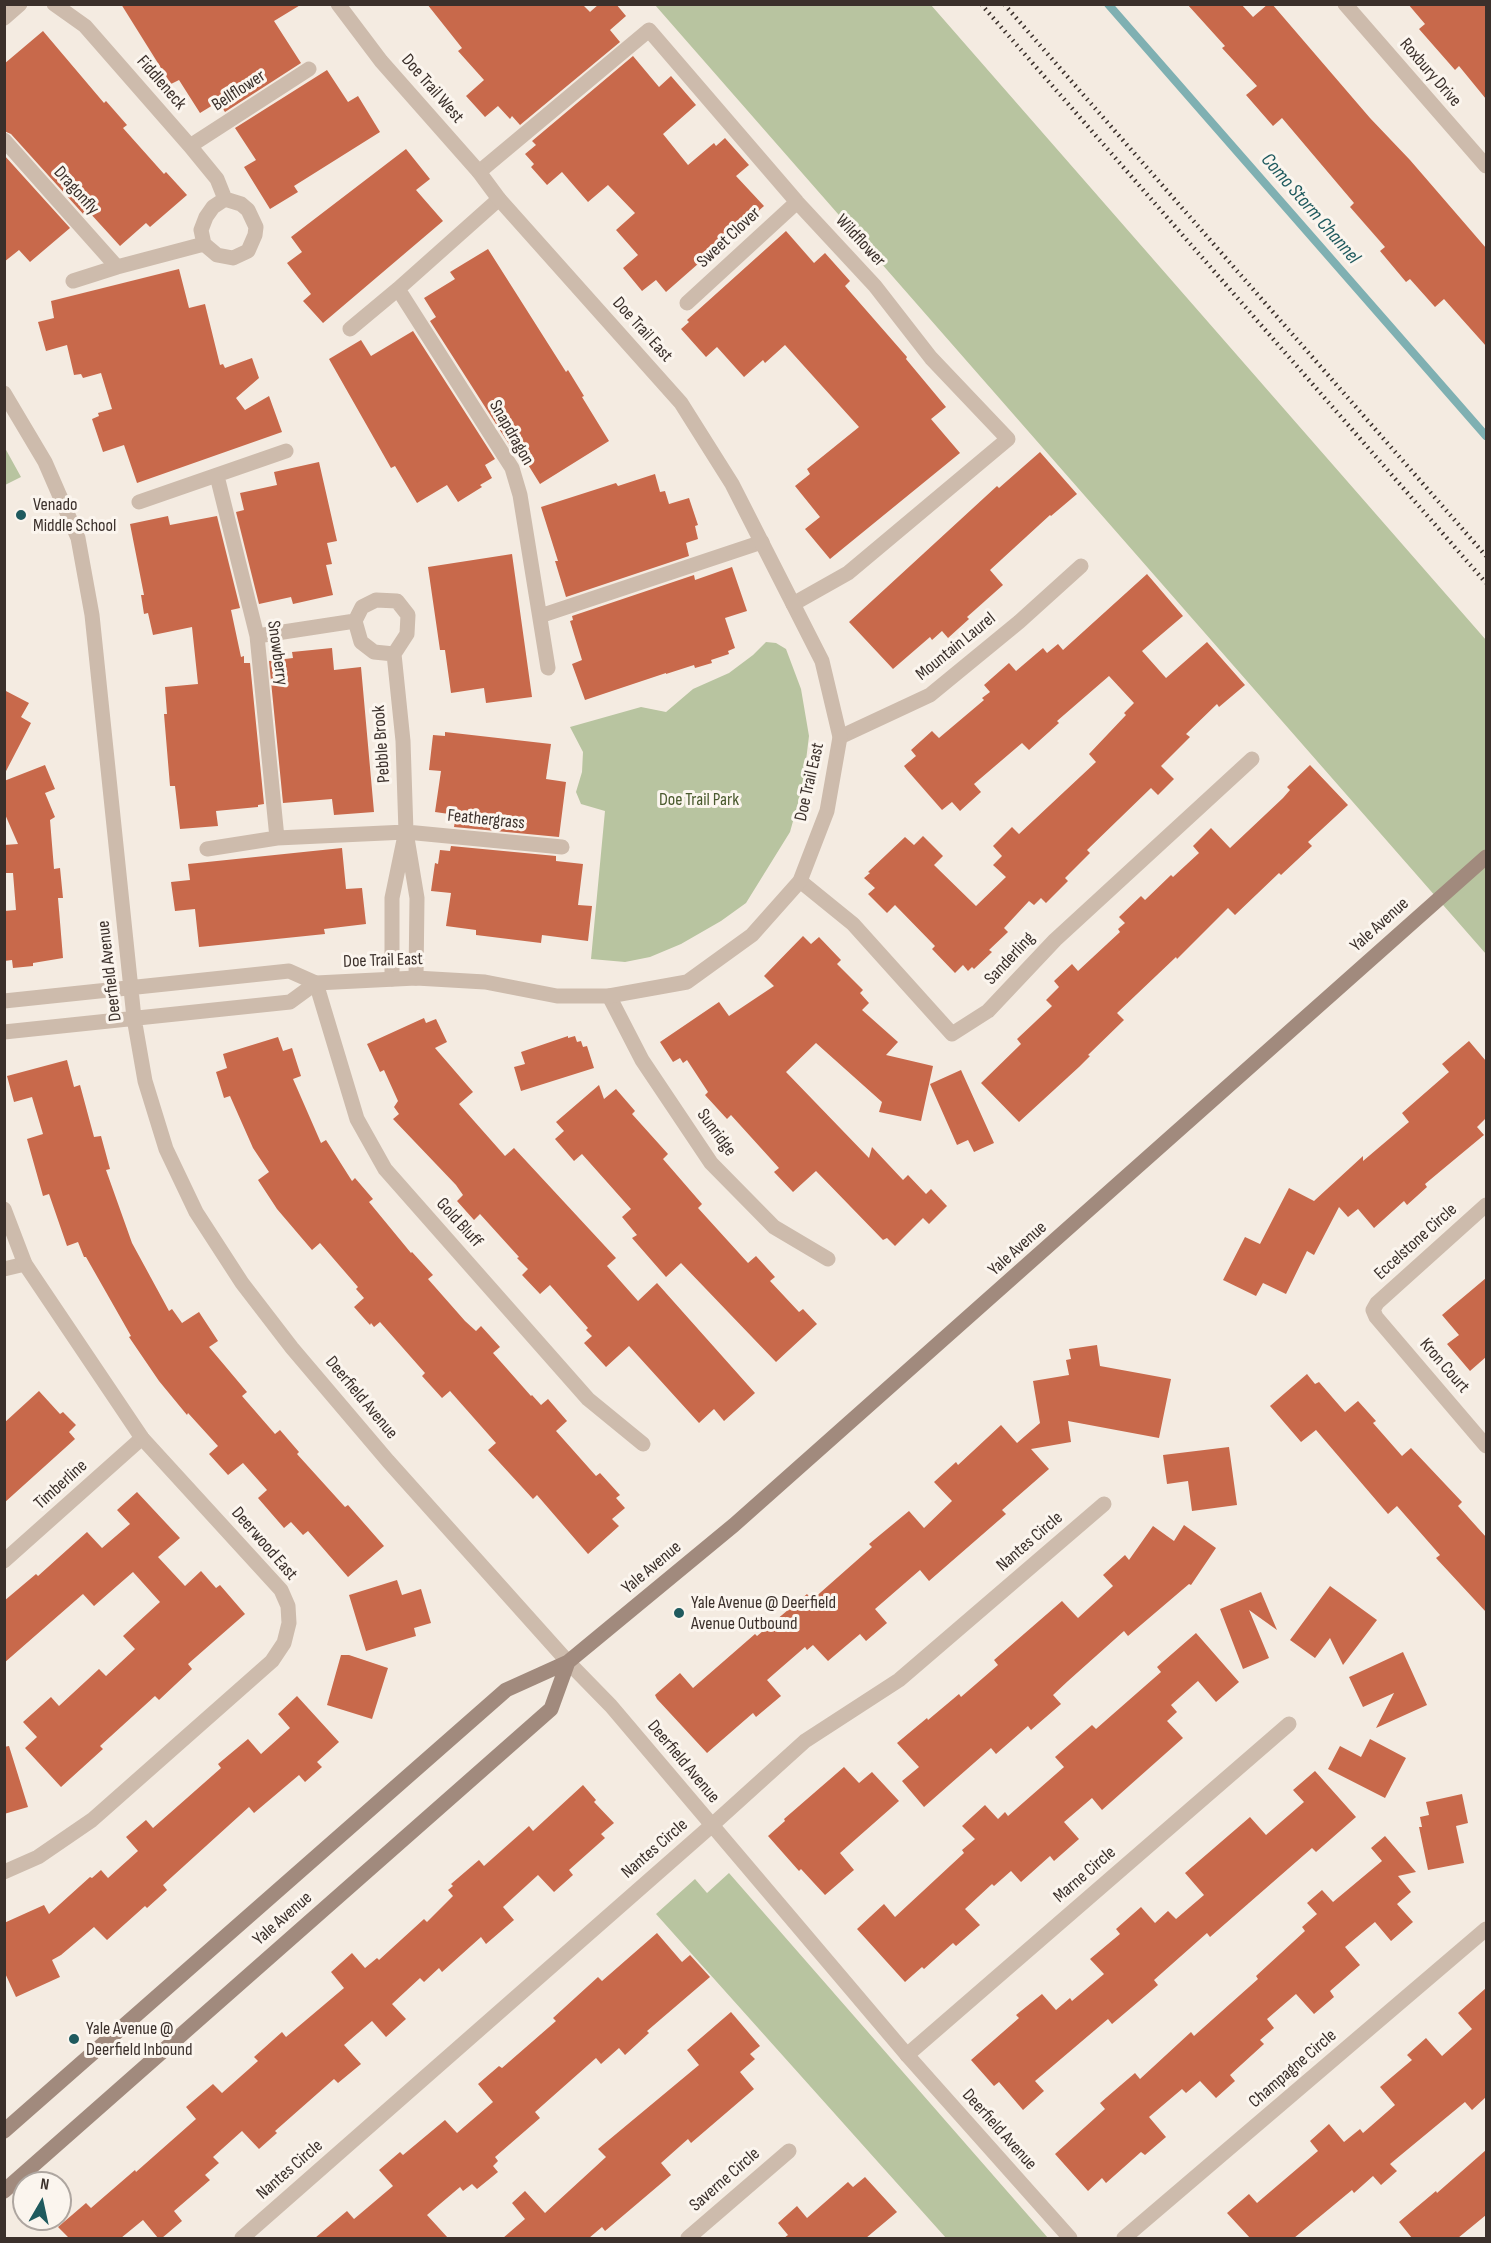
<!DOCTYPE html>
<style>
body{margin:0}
#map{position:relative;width:1491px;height:2243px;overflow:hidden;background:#f4ebe1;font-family:"Sofia Sans Condensed",sans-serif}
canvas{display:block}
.frame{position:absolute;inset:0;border:6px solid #3b302b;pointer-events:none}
.north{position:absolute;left:12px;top:2171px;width:60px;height:60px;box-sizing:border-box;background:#fbf5ee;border:2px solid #aea6a0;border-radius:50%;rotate:9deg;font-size:16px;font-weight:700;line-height:24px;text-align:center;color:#3b302b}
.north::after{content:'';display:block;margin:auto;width:21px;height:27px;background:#1f5a5e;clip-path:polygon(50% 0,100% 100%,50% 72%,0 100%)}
</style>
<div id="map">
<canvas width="1491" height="2243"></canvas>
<div class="frame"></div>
<div class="north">N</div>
</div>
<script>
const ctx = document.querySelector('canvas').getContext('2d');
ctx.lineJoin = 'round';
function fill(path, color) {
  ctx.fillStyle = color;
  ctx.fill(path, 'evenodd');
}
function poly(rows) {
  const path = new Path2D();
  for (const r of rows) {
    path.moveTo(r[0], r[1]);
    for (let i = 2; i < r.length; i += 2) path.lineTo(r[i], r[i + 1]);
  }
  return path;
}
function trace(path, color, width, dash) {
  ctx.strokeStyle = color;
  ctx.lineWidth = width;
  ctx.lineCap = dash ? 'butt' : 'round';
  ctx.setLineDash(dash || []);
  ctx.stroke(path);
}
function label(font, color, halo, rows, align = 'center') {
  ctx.font = font + ' "Sofia Sans Condensed",sans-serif';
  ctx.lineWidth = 6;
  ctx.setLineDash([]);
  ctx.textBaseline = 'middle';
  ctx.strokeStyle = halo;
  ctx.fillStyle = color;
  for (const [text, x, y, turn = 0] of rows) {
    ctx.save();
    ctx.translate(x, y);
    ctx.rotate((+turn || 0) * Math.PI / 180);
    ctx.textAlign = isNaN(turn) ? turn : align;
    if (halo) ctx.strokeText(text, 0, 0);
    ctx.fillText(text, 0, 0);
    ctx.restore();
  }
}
const green = poly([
 [655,5,931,5,1486,640,1486,954],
 [5,448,21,477,5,485,4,485],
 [766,642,776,643,786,649,801,689,809,736,803,785,790,832,746,903,721,921,681,944,650,957,625,962,591,959,605,811,581,804,576,792,582,772,583,752,570,727,641,707,666,712,693,689,729,673,753,655],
 [729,1873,1048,2238,946,2238,656,1914,695,1879,707,1893]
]);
const stream = poly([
 [1108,4,1486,436]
]);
const building = poly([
 [121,4,302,4,274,21,301,63,225,112,218,102,200,113,179,80,171,84],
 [427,4,582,4,590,12,599,4,616,4,626,16,610,30,620,42,520,125,512,116,510,119,498,106,485,117,466,96,484,80,458,51,462,48],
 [1187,4,1241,4,1253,17,1268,4,1272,4,1370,118,1410,160,1486,248,1486,346,1444,299,1435,307,1410,279,1406,282,1380,251,1385,247,1350,207,1354,203,1282,118,1273,126,1246,95,1257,86,1222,48,1225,46],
 [1408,4,1486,4,1486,99,1459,66,1455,70,1419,29,1425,24],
 [43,31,104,103,106,101,127,125,123,128,164,174,166,172,187,195,150,227,146,223,120,246,89,212,85,216,11,134,4,131,4,64],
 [633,56,659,87,671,76,696,105,663,134,688,165,714,143,716,146,725,138,749,165,736,176,764,206,666,292,656,280,642,291,623,268,638,255,616,230,635,213,608,185,588,202,562,172,547,185,531,167,534,164,525,154,536,145,532,141],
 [327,70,348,102,358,96,380,132,294,186,298,192,270,209,244,167,256,160,235,128],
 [406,149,430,179,416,190,443,221,323,323,303,301,311,294,287,263,302,252,291,237],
 [4,155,70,228,30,262,19,250,4,262],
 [786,231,814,263,825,253,850,281,845,286,907,357,906,359,946,407,931,419,960,453,830,559,805,529,820,517,795,486,810,474,807,469,859,427,785,345,765,363,763,360,744,377,717,347,706,357,681,329,689,322,687,320],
 [488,249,566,372,568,370,584,396,582,397,609,441,540,484,517,447,512,449,430,321,436,317,424,298,455,279,450,272],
 [179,269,189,308,205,304,220,365,223,364,225,368,252,358,259,378,236,398,245,410,269,396,282,432,137,483,124,445,103,452,92,419,99,416,98,413,112,409,101,373,83,378,81,374,74,375,67,345,46,351,38,322,54,318,51,301],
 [413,331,495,459,485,465,492,478,480,485,482,487,458,502,447,485,417,503,395,466,391,468,329,359,361,340,371,356],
 [1040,452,1077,494,1051,516,1050,515,990,570,1003,585,967,617,969,619,948,638,942,631,932,640,930,637,893,669,849,622,997,486,999,488],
 [319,462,337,541,327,543,332,564,326,565,333,595,293,604,291,597,259,604,236,512,244,510,240,493,277,485,274,472],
 [655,474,660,492,665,491,669,504,689,498,698,525,695,526,698,539,686,543,689,556,566,597,555,561,558,561,541,507,616,483,618,486],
 [168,516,170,525,217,516,240,608,231,610,241,657,244,656,244,663,250,663,264,804,258,805,258,807,216,811,218,826,180,829,175,786,170,786,164,714,167,714,165,687,198,684,192,627,153,635,148,613,144,614,141,595,144,595,130,524],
 [512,554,532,697,486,703,484,688,451,693,445,650,440,650,428,567],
 [732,567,747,611,725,618,735,648,728,651,729,654,711,660,712,663,695,668,694,665,666,674,666,673,585,700,572,664,582,660,570,621,573,620,572,616,694,575,695,580],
 [1147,574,1183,616,1142,651,1166,678,1207,642,1245,685,1219,707,1217,704,1186,734,1190,737,1161,766,1174,779,1158,795,1151,788,1087,850,1090,853,1065,878,1068,881,1046,903,1041,898,1034,905,1029,901,1004,928,1008,932,989,950,992,952,974,969,972,967,968,971,963,965,955,973,932,949,935,946,895,905,887,913,868,894,875,888,864,878,870,873,868,872,905,837,914,845,923,836,943,856,934,865,976,906,1006,877,993,865,1002,856,993,846,1012,827,1019,834,1096,762,1089,754,1126,715,1124,713,1134,703,1109,676,1057,721,1059,723,1029,750,1022,743,974,784,981,792,960,811,952,802,942,810,907,770,904,766,916,756,911,750,932,731,939,738,984,700,982,698,990,692,984,685,1009,663,1016,671,1043,648,1047,653,1058,644,1063,650],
 [332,648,334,670,361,667,374,812,334,815,332,799,283,803,269,661,293,658,292,652],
 [4,690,29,703,21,717,31,723,4,775],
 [445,732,551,744,546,779,566,782,559,837,454,827,456,815,435,812,441,771,429,770,433,735,445,736],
 [45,765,55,789,45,793,55,817,50,820,54,869,60,868,63,898,58,898,63,958,33,963,33,966,13,968,12,960,4,961,4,911,16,910,13,873,4,873,4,845,18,844,4,812,4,781],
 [1310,765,1348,805,1308,842,1312,846,1281,875,1279,873,1235,915,1228,908,1177,959,1176,957,1117,1013,1124,1020,1088,1055,1090,1056,1079,1067,1019,1122,981,1083,1021,1044,1017,1039,1052,1006,1046,1000,1059,987,1054,981,1072,964,1078,971,1120,932,1118,929,1125,923,1119,917,1141,896,1145,900,1171,875,1173,877,1199,853,1193,846,1211,828,1230,848,1283,798,1290,790,1287,787],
 [451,846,556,856,556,861,583,864,578,905,592,906,588,941,542,935,541,943,476,935,476,930,446,926,451,893,431,891,435,863,438,864,440,850,450,851],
 [342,848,346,889,362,888,366,924,324,929,325,934,199,947,195,909,175,911,171,882,190,880,188,864],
 [803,936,811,944,819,937,841,960,837,964,863,990,860,993,869,1003,862,1010,898,1042,886,1055,933,1066,921,1121,879,1112,882,1102,816,1043,786,1072,869,1158,872,1147,903,1180,908,1175,926,1194,931,1189,947,1206,929,1224,923,1218,895,1246,887,1238,883,1240,816,1171,793,1192,774,1172,779,1168,731,1115,727,1119,705,1095,708,1092,687,1060,683,1063,680,1058,673,1062,660,1042,719,1002,729,1016,774,986,764,976],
 [424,1018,426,1023,436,1019,447,1042,435,1048,473,1092,459,1104,505,1156,514,1148,616,1258,607,1266,638,1301,657,1283,755,1393,724,1421,714,1409,699,1423,629,1346,606,1367,584,1343,592,1336,586,1330,588,1328,550,1285,540,1294,522,1275,528,1269,517,1258,519,1257,480,1214,474,1220,457,1201,463,1195,456,1185,393,1119,399,1114,394,1107,398,1101,384,1070,380,1072,367,1044],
 [568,1036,568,1038,575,1036,577,1042,581,1041,583,1047,587,1046,594,1068,521,1091,514,1067,525,1064,521,1052],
 [278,1037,283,1051,292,1048,301,1076,293,1079,321,1143,326,1140,352,1181,355,1178,373,1199,369,1202,411,1253,412,1252,433,1275,428,1279,465,1321,476,1331,481,1326,500,1347,493,1353,531,1396,532,1395,541,1405,548,1399,567,1421,556,1431,596,1476,600,1473,620,1495,616,1498,625,1508,612,1519,619,1526,588,1554,537,1495,533,1499,488,1450,496,1443,450,1391,442,1398,422,1376,425,1373,380,1322,374,1327,371,1323,370,1325,354,1307,364,1298,356,1289,358,1287,320,1243,312,1250,277,1209,258,1180,269,1172,253,1148,230,1096,224,1098,216,1072,227,1068,223,1054],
 [1469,1041,1486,1061,1486,1118,1477,1127,1484,1135,1425,1184,1427,1187,1407,1205,1404,1201,1374,1228,1358,1209,1348,1217,1339,1207,1314,1255,1307,1251,1286,1294,1263,1283,1256,1296,1223,1280,1245,1237,1260,1244,1289,1188,1314,1201,1363,1156,1363,1161,1409,1122,1402,1113,1449,1072,1442,1064],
 [67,1060,74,1087,80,1085,94,1137,101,1136,110,1169,106,1170,132,1243,169,1311,172,1309,182,1323,199,1312,218,1341,209,1347,247,1392,242,1396,275,1434,280,1430,299,1452,297,1454,345,1507,348,1505,384,1546,348,1577,308,1531,303,1535,291,1522,284,1528,258,1498,267,1490,243,1463,228,1475,209,1454,218,1446,188,1413,187,1415,159,1381,129,1337,131,1336,86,1257,84,1257,78,1242,67,1246,49,1194,43,1196,27,1139,43,1134,32,1097,14,1102,7,1076],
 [961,1070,994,1143,974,1152,968,1140,957,1145,930,1084],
 [599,1085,604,1099,616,1089,635,1111,632,1114,668,1154,663,1159,702,1204,698,1208,748,1263,756,1256,775,1277,770,1281,799,1312,803,1309,817,1324,776,1362,681,1263,666,1277,632,1238,637,1235,622,1217,631,1209,582,1154,574,1161,555,1139,564,1131,556,1122],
 [1486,1278,1486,1357,1470,1371,1447,1344,1459,1335,1442,1315],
 [1097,1345,1100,1366,1171,1379,1159,1438,1068,1421,1071,1442,1031,1449,1049,1469,1002,1510,1006,1514,929,1581,920,1570,875,1609,887,1623,866,1641,860,1634,828,1661,813,1645,807,1650,805,1647,767,1680,781,1696,756,1717,753,1713,707,1753,657,1699,655,1695,680,1673,693,1688,755,1634,757,1636,807,1594,812,1600,872,1547,869,1544,909,1511,924,1528,952,1501,934,1482,956,1462,958,1465,1001,1425,1017,1443,1040,1423,1033,1381,1069,1375,1066,1360,1071,1359,1069,1349],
 [1307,1374,1315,1384,1319,1382,1345,1412,1358,1401,1376,1421,1373,1423,1402,1456,1411,1448,1462,1502,1458,1506,1486,1537,1486,1612,1436,1558,1440,1555,1397,1506,1388,1514,1316,1430,1301,1442,1270,1406],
 [39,1391,60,1414,63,1412,76,1425,69,1432,75,1439,4,1503,4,1423],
 [1229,1447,1237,1505,1192,1511,1188,1481,1167,1484,1163,1455],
 [137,1492,180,1538,158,1557,185,1586,201,1571,216,1588,220,1585,245,1614,188,1664,192,1669,159,1700,155,1696,100,1746,103,1749,61,1787,25,1748,37,1737,23,1722,51,1697,59,1706,99,1669,106,1676,135,1649,123,1636,160,1602,133,1572,94,1606,83,1594,4,1663,4,1601,36,1574,38,1576,87,1532,102,1548,130,1524,117,1510],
 [1184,1525,1216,1548,1191,1585,1189,1584,1128,1636,1124,1631,1068,1681,1053,1695,1061,1704,1031,1730,1028,1726,996,1754,991,1748,924,1807,902,1781,919,1767,897,1743,927,1718,928,1720,959,1694,961,1697,998,1665,994,1660,1062,1601,1078,1618,1113,1586,1103,1575,1125,1555,1129,1560,1153,1526,1174,1541],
 [397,1580,402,1595,421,1589,431,1623,414,1628,416,1636,366,1651,349,1595],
 [1330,1586,1377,1620,1343,1665,1330,1638,1315,1658,1290,1640],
 [1261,1592,1277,1630,1249,1610,1269,1658,1243,1669,1220,1609],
 [1196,1633,1239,1682,1216,1702,1198,1681,1171,1705,1177,1712,1167,1721,1183,1738,1102,1810,1092,1798,1064,1822,1079,1839,1054,1861,1050,1856,1021,1882,1011,1871,994,1886,992,1884,965,1909,980,1925,956,1946,953,1943,924,1969,922,1967,905,1982,857,1929,884,1904,895,1917,964,1853,962,1850,975,1839,962,1826,985,1805,998,1819,1005,1812,1008,1816,1064,1767,1055,1757,1092,1725,1096,1729,1161,1672,1157,1667],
 [1403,1652,1427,1705,1376,1728,1394,1693,1363,1707,1349,1677],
 [341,1655,349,1655,388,1668,372,1719,327,1705],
 [297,1696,339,1742,317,1762,322,1767,305,1782,299,1775,254,1813,249,1807,163,1885,167,1890,147,1908,145,1906,107,1940,94,1927,61,1955,52,1960,60,1977,16,1997,4,1971,4,1923,44,1905,49,1914,90,1877,92,1878,101,1870,108,1878,138,1851,126,1837,146,1820,153,1828,221,1768,218,1764,248,1739,261,1754,290,1728,278,1714],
 [1370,1739,1406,1758,1385,1798,1328,1769,1340,1746,1361,1757],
 [9,1746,28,1807,4,1814,4,1747],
 [844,1767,859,1783,872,1772,899,1801,840,1853,854,1870,825,1895,801,1869,799,1871,768,1836,785,1821,784,1819],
 [1315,1771,1356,1817,1316,1852,1312,1848,1210,1937,1207,1933,1154,1980,1158,1985,1112,2024,1108,2019,1035,2081,1044,2091,1023,2110,999,2082,994,2086,971,2060,1019,2018,1016,2015,1042,1994,1056,2010,1070,1998,1072,2001,1104,1974,1090,1959,1120,1934,1116,1929,1141,1907,1155,1923,1168,1911,1176,1919,1204,1895,1185,1873,1250,1817,1266,1835,1304,1802,1293,1790],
 [583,1785,596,1800,594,1802,614,1823,601,1834,605,1838,569,1870,573,1875,554,1892,538,1875,503,1907,514,1920,486,1944,481,1937,442,1972,439,1968,424,1982,420,1978,392,2004,406,2019,386,2037,372,2021,344,2045,361,2064,338,2083,334,2079,275,2131,277,2133,259,2149,242,2131,213,2157,219,2163,205,2175,210,2180,174,2211,182,2221,162,2238,158,2238,143,2220,121,2238,69,2238,58,2227,86,2203,91,2208,135,2170,136,2172,196,2119,186,2107,213,2084,222,2093,258,2061,254,2057,282,2032,286,2037,344,1988,331,1972,352,1953,365,1968,377,1958,379,1960,424,1919,427,1922,453,1896,448,1890,453,1886,451,1884,479,1860,484,1866,529,1826,533,1831],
 [1462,1794,1468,1823,1456,1826,1464,1863,1428,1870,1419,1827,1422,1827,1420,1817,1429,1815,1426,1802],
 [1385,1836,1416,1872,1398,1876,1411,1892,1397,1904,1413,1922,1391,1941,1375,1922,1345,1947,1360,1965,1330,1991,1334,1997,1314,2014,1296,1994,1267,2019,1274,2028,1260,2040,1264,2044,1230,2075,1235,2081,1216,2098,1200,2081,1186,2093,1182,2089,1149,2117,1166,2137,1145,2155,1141,2152,1106,2183,1102,2178,1088,2191,1055,2154,1105,2109,1100,2103,1135,2073,1140,2079,1191,2032,1194,2036,1258,1979,1256,1976,1305,1931,1302,1927,1317,1914,1307,1903,1322,1890,1333,1902,1382,1861,1371,1848],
 [657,1933,682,1962,690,1955,710,1977,647,2031,649,2033,625,2055,619,2048,601,2064,596,2058,535,2112,540,2118,495,2157,498,2161,493,2166,498,2172,477,2189,472,2184,463,2191,460,2187,427,2215,448,2238,315,2238,347,2211,354,2219,393,2186,379,2170,400,2152,403,2155,445,2120,457,2133,493,2102,478,2084,499,2066,502,2068,556,2021,553,2018,598,1977,602,1981],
 [1486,1988,1486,2097,1472,2110,1465,2102,1390,2164,1397,2171,1381,2185,1373,2176,1354,2193,1352,2190,1294,2238,1250,2238,1227,2213,1249,2194,1257,2203,1318,2151,1310,2141,1329,2124,1344,2142,1360,2129,1363,2133,1395,2105,1380,2087,1412,2060,1407,2055,1426,2038,1442,2056,1472,2029,1458,2013],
 [731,2012,760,2046,750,2054,755,2059,740,2072,754,2089,691,2143,688,2139,661,2163,671,2175,605,2231,602,2227,589,2238,503,2238,525,2219,512,2203,525,2191,545,2213,606,2157,598,2149,699,2065,687,2050],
 [1486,2150,1486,2215,1458,2238,1412,2238,1399,2222,1436,2191,1437,2193],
 [865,2177,897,2212,866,2238,784,2238,788,2235,778,2223,797,2206,807,2218,848,2182,853,2187]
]);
const minor = poly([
 [54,4,85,26,190,146,217,179,225,199],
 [1345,4,1486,166],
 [4,18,20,4],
 [4,140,117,267,204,244],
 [190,146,309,69],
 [479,172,649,30,797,202,875,286,931,358,1008,439,848,573,793,604],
 [225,199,241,204,248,210,256,227,255,235,248,251,233,258,217,255,204,244,201,230,206,217,213,207,225,199],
 [73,281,117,267],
 [398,289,512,468,520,495,548,668],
 [687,303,797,202],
 [350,329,398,289,499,199],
 [217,476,257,636,277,838],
 [139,502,286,451],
 [540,616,762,542],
 [257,636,355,621],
 [394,654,374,652,361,642,355,621,362,607,376,600,397,601,408,615,407,634,394,654,403,741,406,832,417,898,416,978],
 [840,737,930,695,1019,622,1081,566],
 [207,849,277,838,406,832,562,847],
 [800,881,853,924,952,1034,988,1011,1055,940,1252,759],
 [392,979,392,898,404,840],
 [316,983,357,1119,385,1169,588,1399,643,1444],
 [609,996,642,1060,711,1163,774,1227,828,1259],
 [1486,1205,1377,1303,1373,1310,1376,1317,1486,1446],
 [4,1269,25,1264],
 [4,1561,142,1438],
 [711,1826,805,1741,899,1680,1104,1504],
 [907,2055,1289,1724],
 [688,2238,789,2151],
 [1124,2238,1486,1929]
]);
const tertiary = poly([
 [4,393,45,462,78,538,92,615,134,1018,145,1081,166,1149,196,1212,242,1283,292,1348,388,1461,568,1662,611,1706,907,2055,1070,2238],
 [4,1001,289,971,316,983,416,978,485,982,557,996,609,996,687,982,752,935,800,881,827,811,840,737,822,661,732,484,681,403,499,199,479,172,381,61,338,4],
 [4,1032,290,1002,316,983],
 [4,1209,25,1264,142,1438,281,1590,288,1606,289,1623,284,1643,272,1661,92,1820,38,1857,4,1872],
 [242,2238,711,1826]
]);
const secondary = poly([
 [4,2131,506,1690,568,1662,734,1525,1486,857],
 [4,2191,551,1709,568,1662]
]);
const rail = poly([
 [981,4,1486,583],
 [1004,4,1486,556]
]);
const markers = [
 [21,515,6,"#1f5a5e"],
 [679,1613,6,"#1f5a5e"],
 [74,2039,6,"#1f5a5e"]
];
const streetNames = [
 ["Roxbury Drive",1430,73,49],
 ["Fiddleneck",161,83,49],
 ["Doe Trail West",432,89,49],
 ["Bellflower",239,91,-33],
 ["Dragonfly",76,191,48],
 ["Sweet Clover",729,238,-43],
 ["Wildflower",860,241,47],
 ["Doe Trail East",642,330,48],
 ["Snapdragon",511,433,60],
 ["Mountain Laurel",956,647,-39],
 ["Snowberry",277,653,82],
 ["Pebble Brook",382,744,-94],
 ["Doe Trail East",810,782,-77],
 ["Feathergrass",486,820,6],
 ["Yale Avenue",1380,925,-42],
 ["Sanderling",1010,959,-47],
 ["Doe Trail East",383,961,-2],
 ["Deerfield Avenue",110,971,-97],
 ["Sunridge",716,1133,54],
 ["Gold Bluff",459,1223,48],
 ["Eccelstone Circle",1416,1242,-42],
 ["Yale Avenue",1018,1249,-42],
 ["Kron Court",1444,1366,49],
 ["Deerfield Avenue",361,1398,50],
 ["Timberline",61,1485,-42],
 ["Nantes Circle",1030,1542,-41],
 ["Deerwood East",264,1544,49],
 ["Yale Avenue",652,1568,-40],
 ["Deerfield Avenue",683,1762,50],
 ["Nantes Circle",655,1849,-41],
 ["Marne Circle",1085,1875,-41],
 ["Yale Avenue",283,1919,-41],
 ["Champagne Circle",1293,2069,-41],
 ["Deerfield Avenue",999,2130,48],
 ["Nantes Circle",290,2170,-41],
 ["Saverne Circle",725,2180,-41]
];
const poiNames = [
 ["Venado",33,505],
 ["Middle School",33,526],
 ["Yale Avenue @ Deerfield",691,1603],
 ["Avenue Outbound",691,1624],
 ["Yale Avenue @",86,2029],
 ["Deerfield Inbound",86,2050]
];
const parkNames = [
 ["Doe Trail Park",699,800]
];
const waterNames = [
 ["Como Storm Channel",1310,209,49]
];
fill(green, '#b8c4a0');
trace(stream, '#7fb0b2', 8);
fill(building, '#c8694b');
trace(minor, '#cdbbac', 15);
trace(tertiary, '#cdbbac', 15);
trace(secondary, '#a18a7d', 15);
trace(rail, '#3b302b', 4.5, [1.5, 4.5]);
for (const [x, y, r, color] of markers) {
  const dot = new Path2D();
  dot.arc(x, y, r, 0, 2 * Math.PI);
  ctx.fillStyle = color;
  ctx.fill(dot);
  trace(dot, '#fbf5ee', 2);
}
label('18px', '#3b302b', '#fbf5ee', streetNames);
label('18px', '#3b302b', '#fbf5ee', poiNames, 'left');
label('18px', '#4a5a2e', '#fbf5ee', parkNames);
label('italic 20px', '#1f5a5e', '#fbf5ee', waterNames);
</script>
